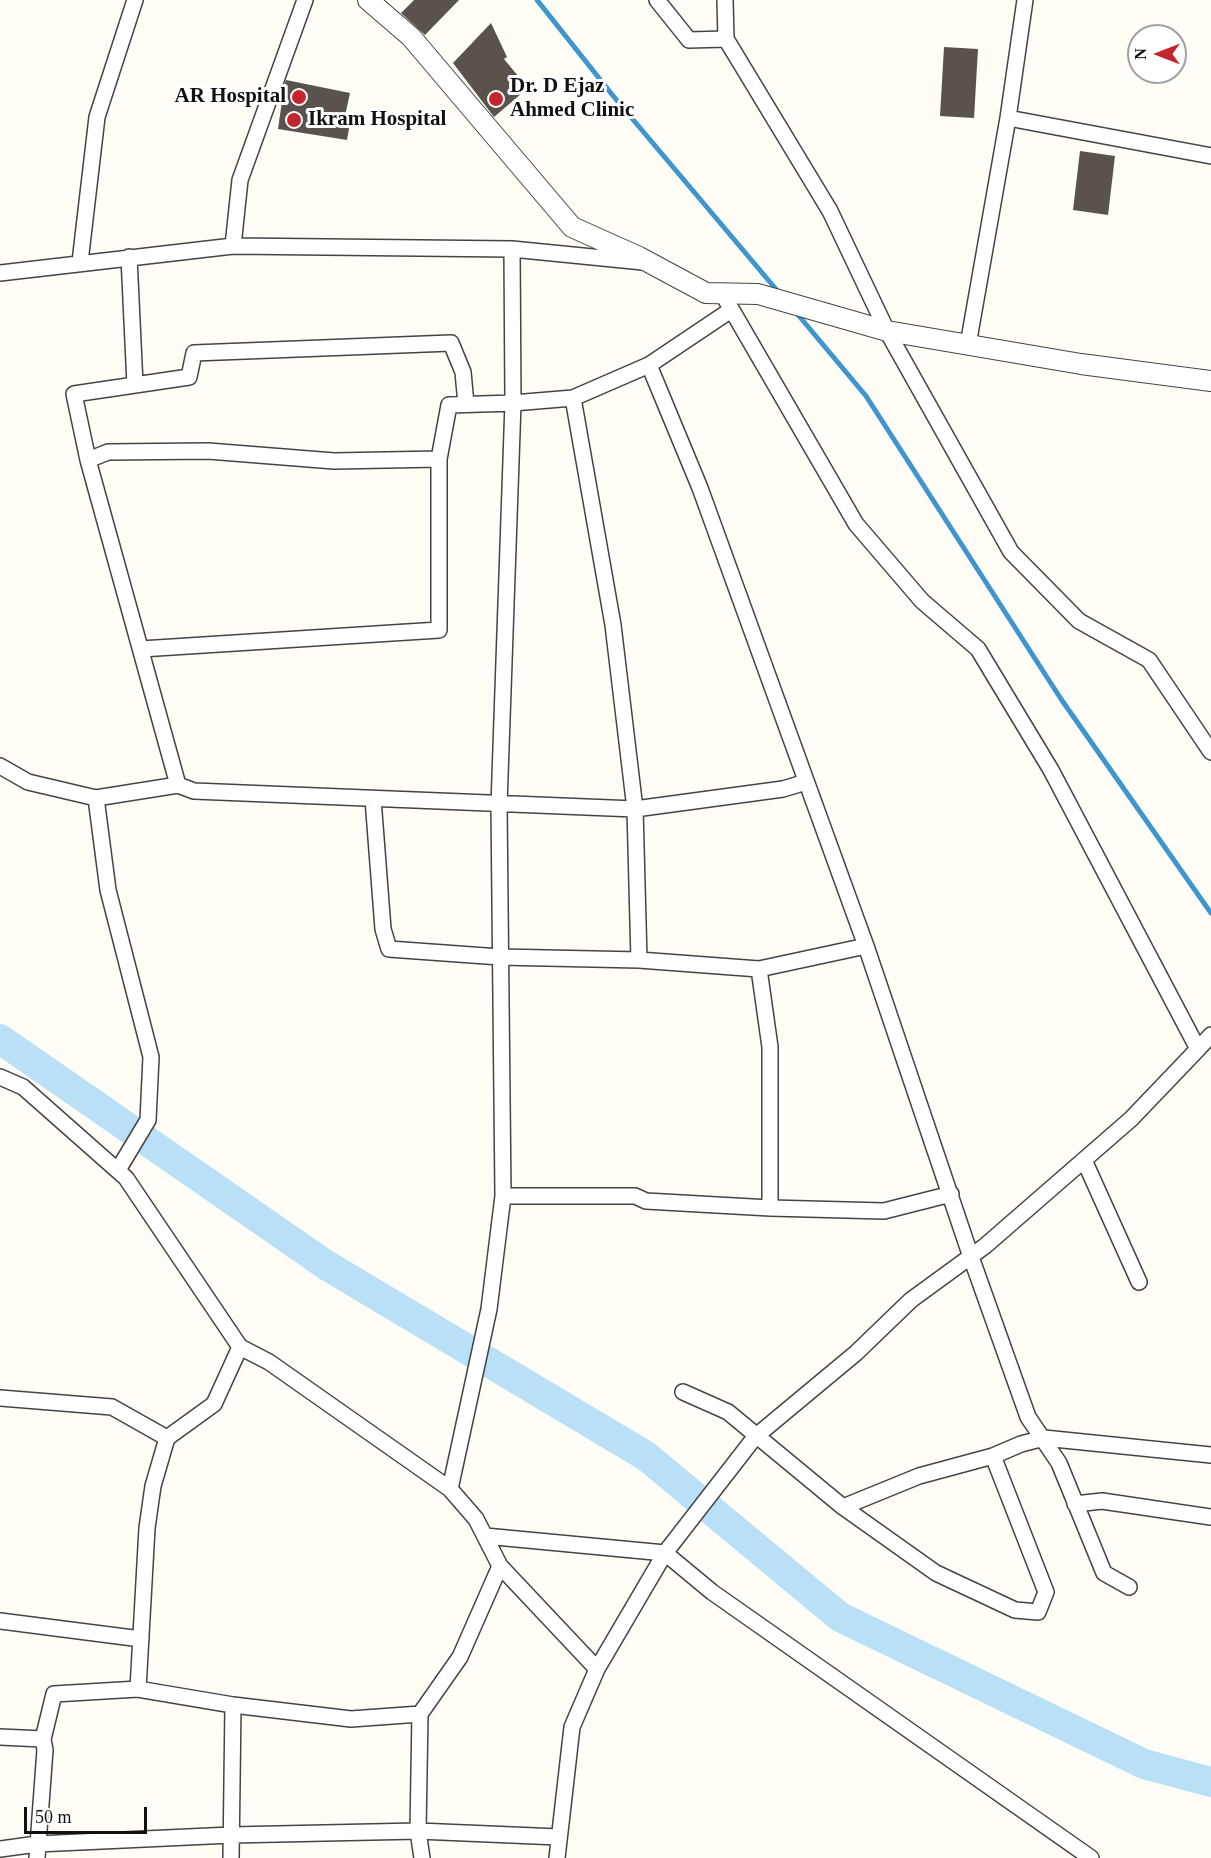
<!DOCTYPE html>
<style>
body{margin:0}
#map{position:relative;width:1211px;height:1858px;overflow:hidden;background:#fffdf5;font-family:Georgia,serif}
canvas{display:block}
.north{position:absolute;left:1127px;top:24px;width:60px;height:60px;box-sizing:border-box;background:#fff;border:2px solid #a0a0a0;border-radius:50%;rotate:270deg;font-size:16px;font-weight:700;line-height:24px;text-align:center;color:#111}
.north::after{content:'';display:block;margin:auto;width:21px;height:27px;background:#c4262e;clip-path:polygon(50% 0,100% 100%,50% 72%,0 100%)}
.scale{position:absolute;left:24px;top:1807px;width:123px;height:27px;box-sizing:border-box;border:3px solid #111;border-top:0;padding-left:8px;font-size:18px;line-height:21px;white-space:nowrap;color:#111;-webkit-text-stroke:4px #fff;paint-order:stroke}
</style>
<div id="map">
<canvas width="1211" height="1858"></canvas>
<div class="north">N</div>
<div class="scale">50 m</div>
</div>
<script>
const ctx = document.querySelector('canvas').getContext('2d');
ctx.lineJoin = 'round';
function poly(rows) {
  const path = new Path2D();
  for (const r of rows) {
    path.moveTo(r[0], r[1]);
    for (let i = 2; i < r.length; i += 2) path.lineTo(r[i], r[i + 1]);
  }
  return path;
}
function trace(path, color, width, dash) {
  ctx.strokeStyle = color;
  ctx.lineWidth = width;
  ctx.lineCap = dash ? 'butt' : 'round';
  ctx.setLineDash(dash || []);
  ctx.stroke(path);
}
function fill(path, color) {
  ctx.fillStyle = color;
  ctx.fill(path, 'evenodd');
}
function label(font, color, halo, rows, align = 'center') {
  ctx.font = font + ' Georgia,serif';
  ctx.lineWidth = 6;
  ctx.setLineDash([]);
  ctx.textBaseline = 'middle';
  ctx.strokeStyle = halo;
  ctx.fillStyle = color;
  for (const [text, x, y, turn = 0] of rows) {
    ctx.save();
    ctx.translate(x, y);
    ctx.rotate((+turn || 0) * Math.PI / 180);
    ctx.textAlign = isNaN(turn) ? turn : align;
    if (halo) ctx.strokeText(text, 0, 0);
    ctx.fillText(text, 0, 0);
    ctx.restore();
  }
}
const stream = poly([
 [537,0,614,97,780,294],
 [794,310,866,396,1061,699,1211,913]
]);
const river = poly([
 [0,1039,326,1265,646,1456,840,1617,1144,1764,1211,1782]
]);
const building = poly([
 [414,0,459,0,425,35,401,13],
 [491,23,507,57,504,59,528,88,494,117,453,63],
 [944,47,978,49,974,118,940,116],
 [286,80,350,93,345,116,351,117,347,140,278,129,282,101,279,100],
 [1080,151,1115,156,1108,215,1073,210]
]);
const minor = poly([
 [657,0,689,40,726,39,830,211,887,331,1011,552,1079,621,1149,660,1211,752],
 [725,0,726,39],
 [1008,118,1211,156],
 [233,246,240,180,305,0],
 [512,249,513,403,499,805,503,1196,489,1309,450,1489,476,1519,500,1566,597,1669],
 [129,257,135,385],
 [80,262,97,117,135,0],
 [0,273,233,246,512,249,643,262],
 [968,345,1008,118,1025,0],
 [649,365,700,488,866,946,971,1257,1028,1417,1059,1463,1104,1573,1129,1587],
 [573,398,613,625,635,809,639,960],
 [88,460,108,452,208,451,334,461,439,459],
 [141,649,439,630,439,459,449,405,513,403,573,398,649,365,731,310],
 [0,766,28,782,96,798,178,785,194,791,635,809,783,789,806,782],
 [178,785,88,460,74,394,189,377,194,353,451,343,463,372,466,404],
 [96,798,108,890,151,1057,148,1120,118,1170],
 [373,799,383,929,389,949,500,957,639,960,759,969,866,946],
 [759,969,770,1047,770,1208],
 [1198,1049,1211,1035],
 [0,1077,23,1087,126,1178,240,1347,214,1404,167,1438,153,1486,147,1528,138,1689],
 [1084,1160,1139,1282],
 [503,1196,635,1196,646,1201,770,1208,884,1211,951,1194],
 [240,1347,269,1362,450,1489],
 [683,1392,728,1412,843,1507,936,1573,1015,1610,1038,1612,1046,1592,993,1456],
 [0,1398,112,1407,167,1438],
 [1075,1504,1102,1501,1211,1517],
 [843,1507,919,1476,993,1456,1021,1444,1044,1438,1211,1455],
 [485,1536,665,1553,712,1592,1091,1858],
 [0,1621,141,1639],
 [0,1737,43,1739],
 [0,1849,37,1844,231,1835,418,1831,559,1837],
 [37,1858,45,1750,43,1739,54,1694,138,1689,233,1705,351,1719,420,1714],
 [231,1858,233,1705],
 [422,1858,418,1831,420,1714,460,1657,500,1566],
 [557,1858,572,1727,597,1669,665,1553,755,1437,856,1353,911,1300,985,1246,1131,1119,1198,1049,1051,770,978,649,922,601,856,524,722,293]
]);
const tertiary = poly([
 [368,0,411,37,572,227,639,257,706,293,758,294,887,331,1081,364,1211,381]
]);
const markers = [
 [299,97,8,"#c4262e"],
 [496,99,8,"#c4262e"],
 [294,120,8,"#c4262e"]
];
const poiNames = [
 ["Dr. D Ejaz",510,87],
 ["Ahmed Clinic",510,111],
 ["AR Hospital",286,97,"right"],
 ["Ikram Hospital",308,120]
];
trace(stream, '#3f96cf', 5);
trace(river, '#b9e0f7', 30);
fill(building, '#5a524d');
trace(minor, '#444', 18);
trace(tertiary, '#444', 22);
trace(minor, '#fff', 15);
trace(tertiary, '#fff', 20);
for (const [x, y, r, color] of markers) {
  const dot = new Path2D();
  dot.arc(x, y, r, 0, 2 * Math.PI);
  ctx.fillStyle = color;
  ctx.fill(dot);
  trace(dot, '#fff', 2);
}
label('bold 21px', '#111', '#fff', poiNames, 'left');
</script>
